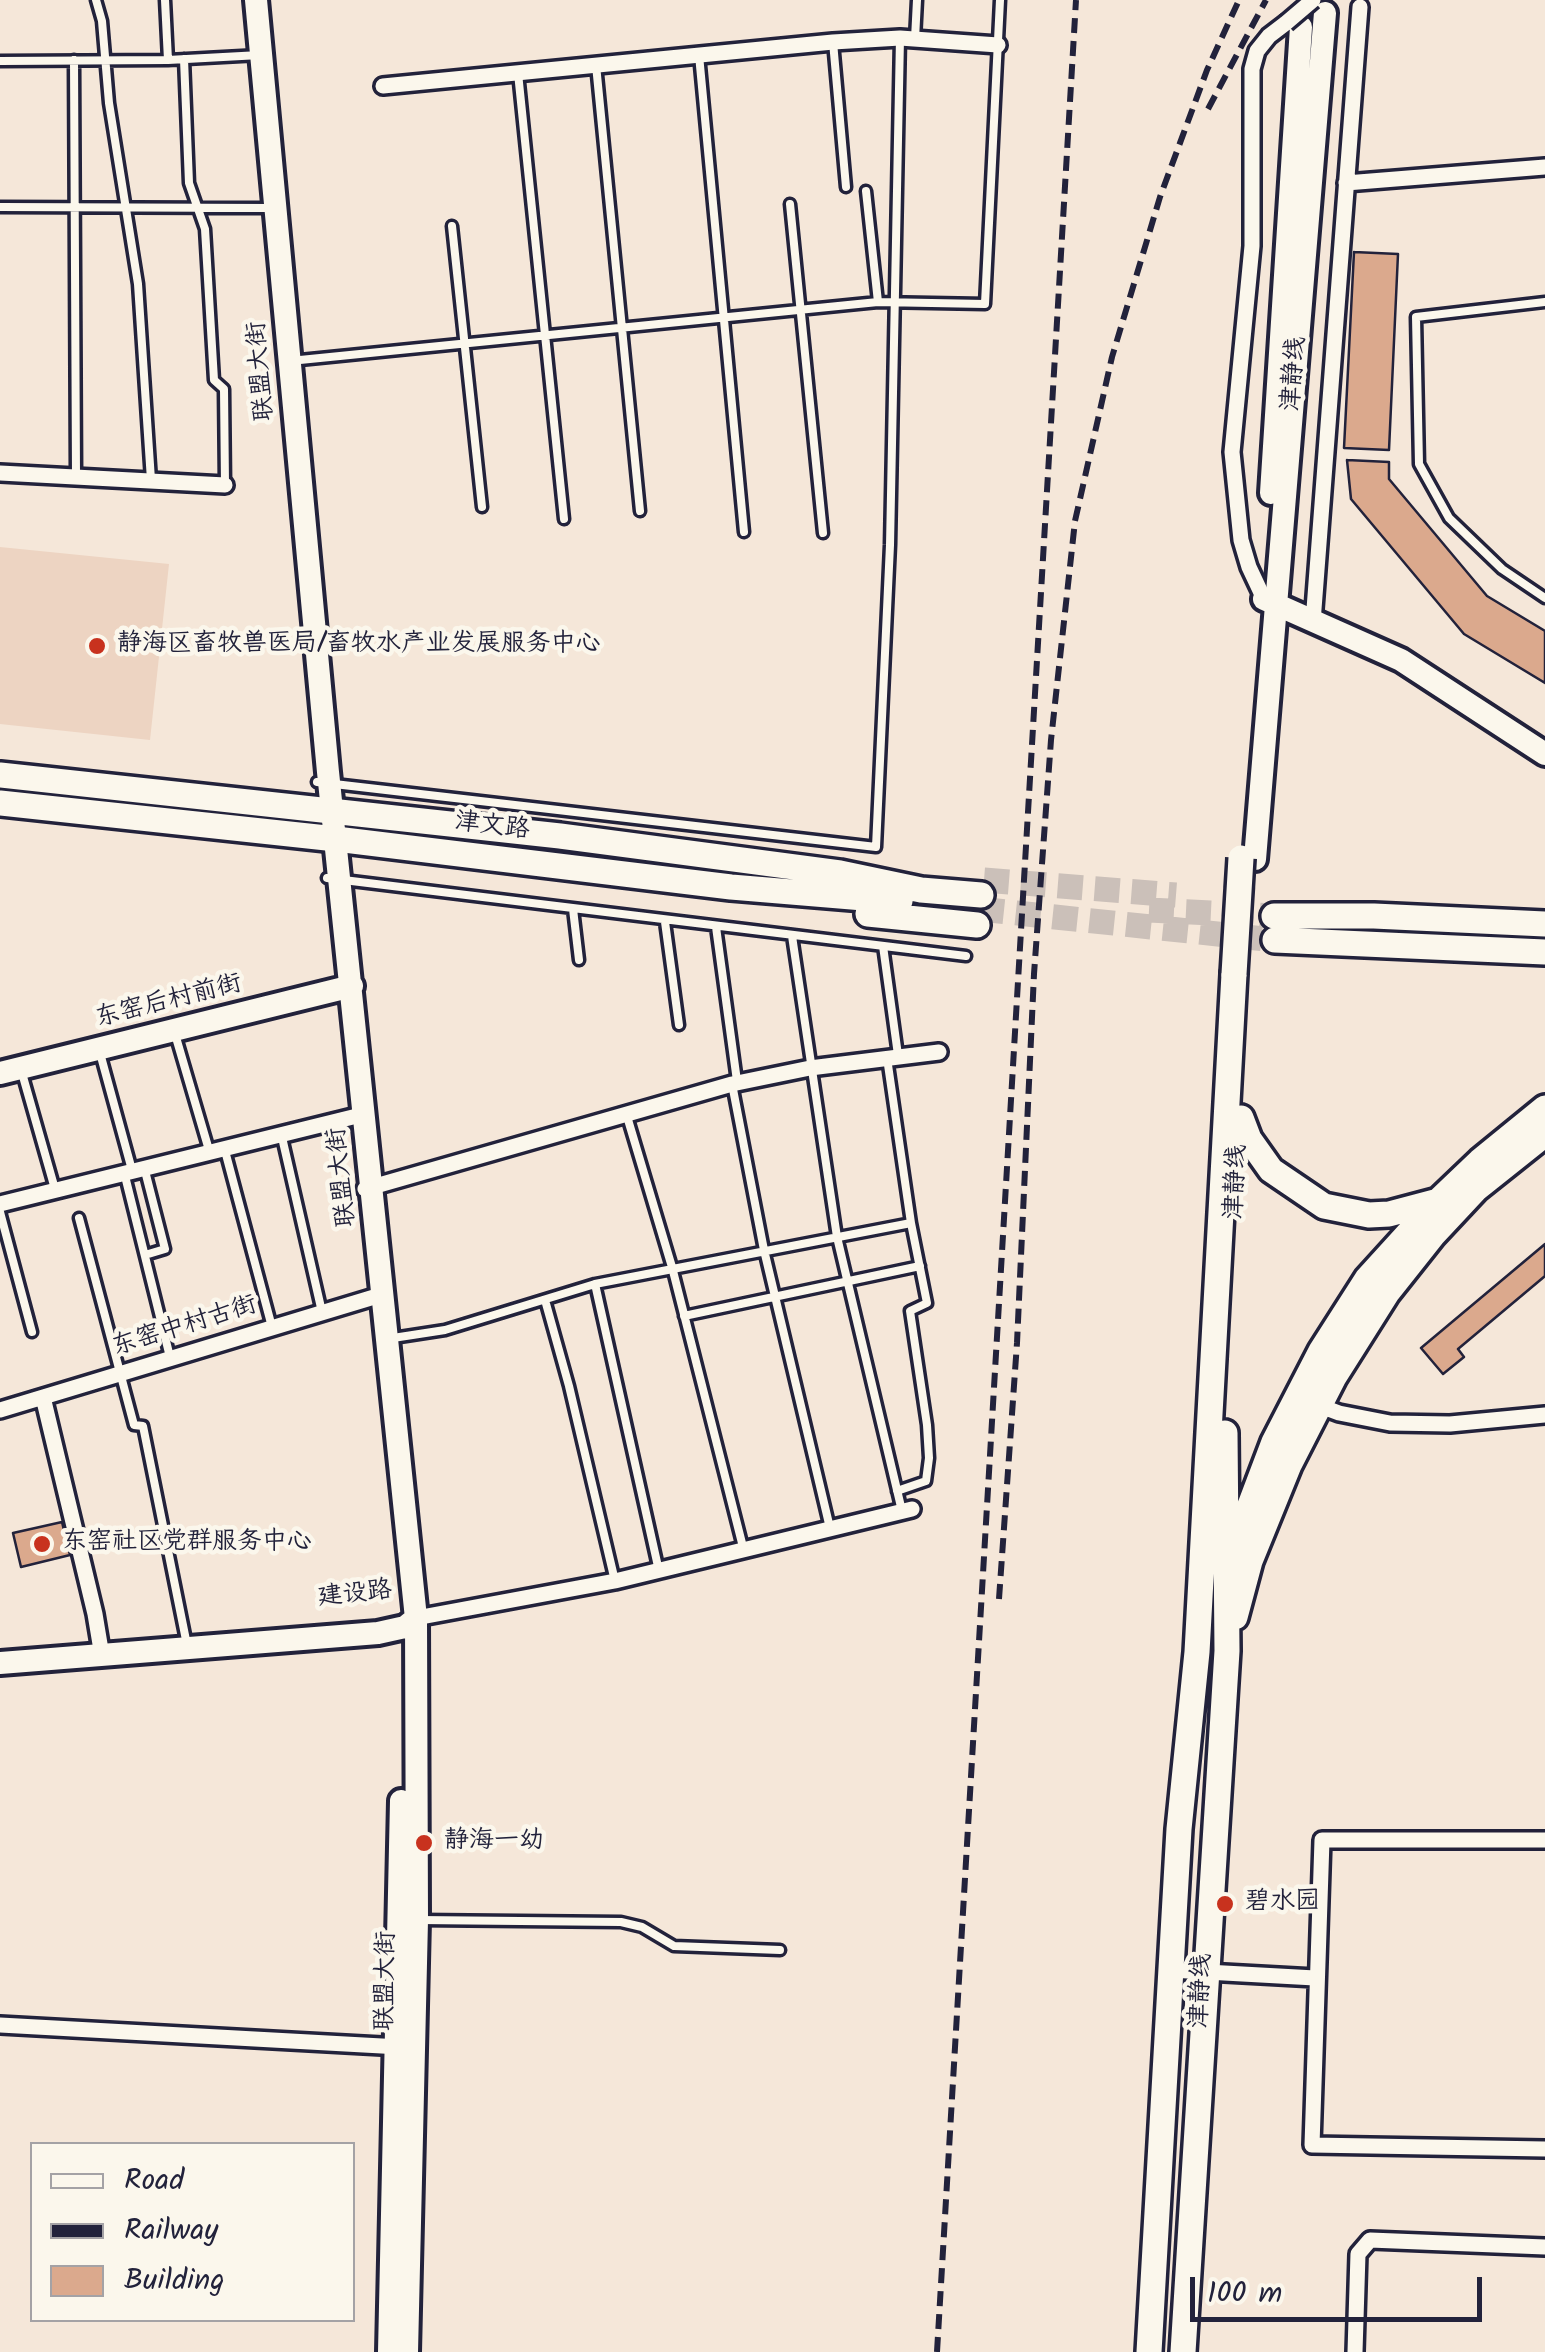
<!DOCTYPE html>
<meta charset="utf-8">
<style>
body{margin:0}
#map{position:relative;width:1545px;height:2352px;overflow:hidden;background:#f5e7d9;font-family:Kalam,sans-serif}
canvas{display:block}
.legend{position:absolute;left:30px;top:2142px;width:325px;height:180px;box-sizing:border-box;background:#fbf7ec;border:2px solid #a4a2a5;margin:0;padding:12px 18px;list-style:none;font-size:30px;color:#22223b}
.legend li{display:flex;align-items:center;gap:20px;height:50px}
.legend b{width:50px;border:2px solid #a4a2a5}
.scale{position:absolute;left:1190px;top:2277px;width:292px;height:45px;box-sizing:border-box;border:5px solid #22223b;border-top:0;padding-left:12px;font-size:30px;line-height:35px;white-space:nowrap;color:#22223b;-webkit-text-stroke:8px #fbf7ec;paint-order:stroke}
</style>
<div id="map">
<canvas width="1545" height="2352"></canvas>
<ul class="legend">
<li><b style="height:12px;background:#fbf7ec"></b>Road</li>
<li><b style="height:12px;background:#22223b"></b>Railway</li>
<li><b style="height:28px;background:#dba98d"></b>Building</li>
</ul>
<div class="scale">100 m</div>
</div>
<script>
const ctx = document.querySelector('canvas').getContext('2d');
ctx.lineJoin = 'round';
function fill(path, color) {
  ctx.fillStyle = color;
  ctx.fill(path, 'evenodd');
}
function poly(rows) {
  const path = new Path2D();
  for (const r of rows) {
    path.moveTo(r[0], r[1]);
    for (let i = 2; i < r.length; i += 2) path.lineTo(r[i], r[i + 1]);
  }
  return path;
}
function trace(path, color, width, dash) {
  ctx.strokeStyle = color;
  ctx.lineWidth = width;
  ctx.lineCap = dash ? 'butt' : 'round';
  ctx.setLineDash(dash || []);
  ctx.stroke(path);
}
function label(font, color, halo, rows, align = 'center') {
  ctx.font = font + ' Kalam,"LXGW WenKai TC",sans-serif';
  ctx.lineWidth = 9;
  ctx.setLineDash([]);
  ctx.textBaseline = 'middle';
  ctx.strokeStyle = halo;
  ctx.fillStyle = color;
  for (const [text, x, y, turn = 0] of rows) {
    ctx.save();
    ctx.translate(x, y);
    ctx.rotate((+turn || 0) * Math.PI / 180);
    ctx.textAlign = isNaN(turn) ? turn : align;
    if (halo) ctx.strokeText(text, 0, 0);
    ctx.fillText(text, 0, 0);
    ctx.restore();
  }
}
const built = poly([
 [0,547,169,564,150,740,0,724]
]);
const building = poly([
 [1354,252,1398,254,1389,450,1344,448,1354,252],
 [1347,460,1389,462,1389,479,1487,596,1545,631,1545,683,1464,634,1351,499,1347,460],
 [1545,1244,1545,1276,1458,1349,1464,1357,1443,1374,1421,1348,1545,1244],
 [62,1522,70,1555,21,1567,13,1533,62,1522]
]);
const primaryTunnel = poly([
 [984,880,1176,895],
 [979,909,1275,940],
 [1149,910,1274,916]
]);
const lane = poly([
 [96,0,102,21,109,103,138,284,151,480],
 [165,0,168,60],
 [915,39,917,0],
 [833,42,846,187],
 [699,55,744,532],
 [184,59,189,183,205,229,214,380,224,389,225,485],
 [74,60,76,475],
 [0,61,168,60,260,55],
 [596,65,640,511],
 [518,73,564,519],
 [866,191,878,302],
 [790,204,823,533],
 [0,207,270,208],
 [452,226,482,507],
 [1545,302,1416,317,1419,464,1449,518,1502,569,1545,598],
 [290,361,878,302,985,304,1000,0],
 [317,782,876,847,890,545,900,38],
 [327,878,966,956],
 [573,909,579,960],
 [665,922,679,1025],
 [716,927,737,1081],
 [792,936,837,1237,902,1511],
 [883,946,898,1055],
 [175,1034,209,1150],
 [100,1053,132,1170],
 [887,1058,911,1223,927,1303,910,1311,927,1425,929,1458,926,1481,897,1491],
 [22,1073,55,1189],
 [732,1084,764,1250,830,1528],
 [626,1113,672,1267,744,1551],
 [281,1133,322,1312],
 [224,1147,272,1327],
 [144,1167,165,1249,145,1255],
 [124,1172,170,1357],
 [0,1212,32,1332],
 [79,1218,134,1425,143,1426,187,1645],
 [595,1284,659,1571],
 [545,1300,569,1386,615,1581],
 [684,1316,920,1266],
 [393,1338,445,1330,595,1284,911,1223],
 [419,1920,621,1922,642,1927,674,1946,780,1950]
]);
const street = poly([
 [383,86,833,42,900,38,998,45],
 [1346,183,1545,167],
 [0,473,225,485],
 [1264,599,1249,567,1241,540,1232,452,1252,246,1252,69,1257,51,1269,36,1286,23],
 [1313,622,1360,7],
 [365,1189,732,1084,810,1068,939,1052],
 [0,1204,365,1114],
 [43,1397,95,1614,102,1656],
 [1315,1404,1339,1413,1390,1423,1450,1424,1545,1415],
 [0,1410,384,1294],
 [416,1618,615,1581,912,1509],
 [1545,1840,1322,1840,1312,2145,1545,2149],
 [1170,1970,1315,1978],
 [0,2025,400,2047],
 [1355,2352,1358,2254,1370,2240,1545,2247]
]);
const secondary = poly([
 [256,0,328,772,416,1618,417,1920,407,2352],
 [1271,493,1301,27],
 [1264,599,1401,660,1545,754],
 [1255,859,1325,13],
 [0,1073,352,986],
 [0,1663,378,1633,405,1627,416,1618],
 [389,2352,401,1801]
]);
const primary = poly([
 [0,775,560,836,840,873,921,890,981,895],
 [0,803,336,839,731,887,900,901],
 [868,914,977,925],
 [1274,916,1374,916,1545,924],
 [1275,940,1545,952],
 [1241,1118,1249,1139,1271,1170,1324,1206,1369,1215,1389,1214,1438,1201],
 [1232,1553,1274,1442,1321,1351,1367,1279,1437,1202,1480,1161,1545,1108],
 [1235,1617,1250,1561,1289,1465,1334,1377,1387,1293,1433,1235,1476,1189,1545,1134],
 [1149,2352,1179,1829,1197,1652,1234,974],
 [1183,2352,1227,1651,1225,1433]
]);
const rail = poly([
 [1208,109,1266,0],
 [999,1599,1017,1343,1034,974,1051,740,1075,521,1112,357,1160,197,1207,70,1239,0],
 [937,2352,1076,0]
]);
const streetBridge = poly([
 [1286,23,1313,0]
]);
const primaryBridge = poly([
 [1234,974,1241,858]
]);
const markers = [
 [97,646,10,"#c8321e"],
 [42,1544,10,"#c8321e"],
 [424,1843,10,"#c8321e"],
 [1225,1904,10,"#c8321e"]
];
const streetNames = [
 ["联盟大街",263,371,-95],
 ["津静线",1296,374,-85],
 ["津文路",492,828,7],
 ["东窑后村前街",169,1003,-14],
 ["联盟大街",344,1177,-96],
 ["津静线",1238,1182,-87],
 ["东窑中村古街",185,1328,-17],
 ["建设路",355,1596,-6],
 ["联盟大街",388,1981,-89],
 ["津静线",1203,1991,-87]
];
const poiNames = [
 ["静海区畜牧兽医局/畜牧水产业发展服务中心",117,646],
 ["东窑社区党群服务中心",62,1544],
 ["静海一幼",444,1843],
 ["碧水园",1245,1904]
];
fill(built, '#edd4c2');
fill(building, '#dba98d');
trace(building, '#22223b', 2.5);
trace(primaryTunnel, '#cbc0b9', 25, [25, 12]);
trace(lane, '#22223b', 15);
trace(street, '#22223b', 22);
trace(secondary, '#22223b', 30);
trace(primary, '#22223b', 32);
trace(lane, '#fbf7ec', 8);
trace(street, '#fbf7ec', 15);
trace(secondary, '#fbf7ec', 22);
trace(primary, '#fbf7ec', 25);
trace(rail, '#22223b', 6, [15, 8]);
trace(streetBridge, '#22223b', 22, []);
trace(primaryBridge, '#22223b', 32, []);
trace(streetBridge, '#fbf7ec', 15);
trace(primaryBridge, '#fbf7ec', 25);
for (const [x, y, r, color] of markers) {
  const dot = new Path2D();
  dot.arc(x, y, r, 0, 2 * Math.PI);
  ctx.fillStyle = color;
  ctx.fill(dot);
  trace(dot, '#fbf7ec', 4);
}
label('25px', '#22223b', '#fbf7ec', streetNames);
label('25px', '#22223b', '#fbf7ec', poiNames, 'left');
</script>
